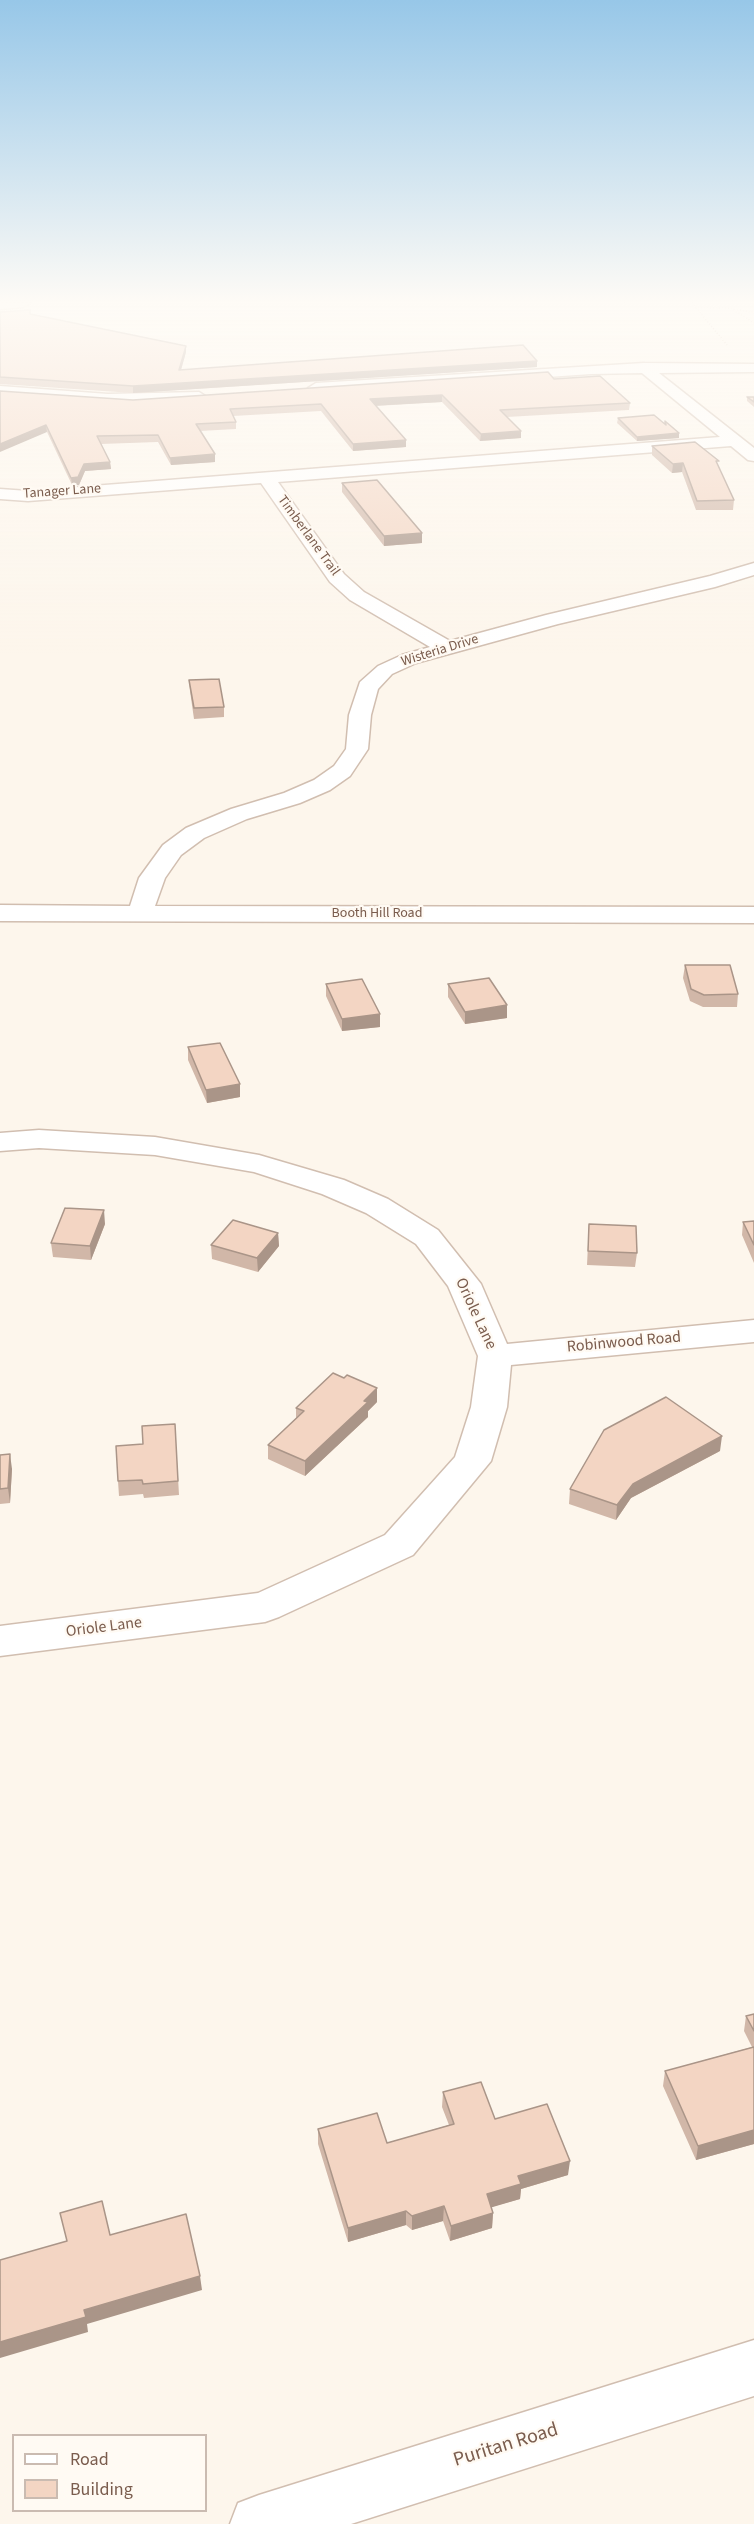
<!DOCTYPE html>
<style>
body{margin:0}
#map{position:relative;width:754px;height:2524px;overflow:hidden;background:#fdf6ec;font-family:"Source Sans 3",sans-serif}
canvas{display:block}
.legend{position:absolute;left:12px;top:2434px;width:195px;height:78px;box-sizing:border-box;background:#fffaf3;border:2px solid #cabbb1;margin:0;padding:8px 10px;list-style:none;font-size:18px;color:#7a5c4d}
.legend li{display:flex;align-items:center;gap:12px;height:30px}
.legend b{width:30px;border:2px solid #cabbb1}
</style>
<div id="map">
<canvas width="754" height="2524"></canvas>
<ul class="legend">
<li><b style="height:8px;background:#fff"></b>Road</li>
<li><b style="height:16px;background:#f3d5c3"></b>Building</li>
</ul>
</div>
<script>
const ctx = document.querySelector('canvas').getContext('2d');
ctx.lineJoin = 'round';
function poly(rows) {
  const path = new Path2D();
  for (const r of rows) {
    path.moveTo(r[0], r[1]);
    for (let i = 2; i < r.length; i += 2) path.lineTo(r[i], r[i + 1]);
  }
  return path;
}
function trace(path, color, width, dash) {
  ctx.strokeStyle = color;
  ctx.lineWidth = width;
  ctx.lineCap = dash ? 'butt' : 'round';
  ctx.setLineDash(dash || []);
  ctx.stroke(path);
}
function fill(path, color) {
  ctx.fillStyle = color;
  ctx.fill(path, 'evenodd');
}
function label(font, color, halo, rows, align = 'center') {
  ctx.font = font + ' "Source Sans 3",sans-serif';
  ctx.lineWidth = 4.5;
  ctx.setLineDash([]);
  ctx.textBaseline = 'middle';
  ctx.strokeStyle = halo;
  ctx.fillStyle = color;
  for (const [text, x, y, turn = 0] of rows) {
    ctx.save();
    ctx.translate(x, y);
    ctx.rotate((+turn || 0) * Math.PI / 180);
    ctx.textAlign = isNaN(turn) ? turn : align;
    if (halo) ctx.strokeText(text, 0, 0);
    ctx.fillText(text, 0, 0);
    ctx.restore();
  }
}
const path = poly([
 [624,303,627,303],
 [692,303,727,345],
 [698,307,731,308,754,323],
 [737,310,754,312]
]);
const minor = poly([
 [0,303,30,303,23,307,0,309,0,303],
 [644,363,754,364,754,372,659,373,754,448,754,461,748,460,731,446,278,482,344,574,364,592,450,641,546,615,710,576,754,563,754,575,715,587,558,624,416,663,392,674,378,689,371,715,368,749,350,776,330,790,300,803,247,819,204,838,181,855,165,878,155,906,754,907,754,923,0,921,0,905,130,906,139,878,163,845,186,828,231,809,284,793,314,780,334,766,346,749,349,715,360,682,378,666,402,655,430,647,350,600,330,582,261,483,28,501,0,499,0,489,28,491,720,437,642,373,591,374,316,393,308,388,316,383,644,363],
 [0,386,108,394,199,392,207,397,199,402,108,404,0,396,0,386],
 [39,1130,155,1137,259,1155,344,1180,388,1199,438,1230,481,1284,507,1344,754,1320,754,1342,511,1365,507,1407,491,1461,413,1555,279,1617,265,1622,0,1656,0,1626,258,1593,385,1535,455,1457,471,1407,478,1356,448,1286,416,1244,366,1213,322,1194,254,1172,155,1155,39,1148,0,1151,0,1133,39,1130],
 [754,2340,754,2396,351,2524,230,2524,238,2503,259,2495,754,2340]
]);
const wall = poly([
 [30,310,31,314,186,346,186,352,181,370,537,361,537,367,133,393,0,384,0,312],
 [554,379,630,403,629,410,507,417,521,431,521,438,480,441,442,402,376,406,406,440,406,447,353,451,321,411,233,416,236,422,236,429,200,431,215,462,171,465,158,442,101,444,110,462,111,469,85,471,79,485,72,485,47,432,0,391,133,400],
 [747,397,754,397,754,407,747,401],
 [618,418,664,423,665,421,679,438,637,441,617,423],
 [652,446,718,466,734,500,733,510,696,510,682,472,672,473,652,455],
 [342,483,422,533,422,543,384,546,342,492],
 [189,680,224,707,224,717,194,719,190,691],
 [685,965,738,994,737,1007,703,1007,690,1001,683,978],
 [326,984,380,1027,342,1031,326,996],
 [448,984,507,1018,465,1024,448,997],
 [188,1047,240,1084,240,1097,207,1103,188,1060],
 [754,1221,754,1263,742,1235,743,1222],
 [105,1224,91,1260,53,1257,51,1243],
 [589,1224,637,1253,635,1267,587,1265],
 [278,1233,279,1246,258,1272,212,1259,211,1245],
 [377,1402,368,1411,368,1417,305,1476,268,1459,268,1445,296,1418,296,1408],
 [175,1424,179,1495,144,1498,143,1494,119,1496,118,1481,143,1444],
 [720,1451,631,1498,616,1520,569,1504,570,1489],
 [0,1455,12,1469,10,1503,0,1504],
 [754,2014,754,2144,696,2160,663,2086,665,2071,752,2047,744,2031,746,2016],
 [443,2092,495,2119,568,2175,521,2189,520,2199,491,2207,493,2213,492,2228,450,2241,443,2221,412,2230,406,2225,348,2242,318,2144,318,2129,387,2143,449,2125,442,2107]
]);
const shadedWall = poly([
 [186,346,186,352,179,377,179,370],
 [537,361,537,367,133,393,133,386],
 [442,395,442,402,370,406,370,399],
 [46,425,47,432,0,452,0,444],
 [521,431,521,438,480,441,481,434],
 [679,433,679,438,637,441,637,437],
 [406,440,406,447,353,451,353,444],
 [215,454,215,462,171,465,170,458],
 [110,462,111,469,85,471,79,485,72,485,71,478,84,464],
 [683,463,682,472,672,473,673,464],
 [422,533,422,543,384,546,384,536],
 [507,1005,507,1018,465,1024,465,1012],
 [380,1014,380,1027,342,1031,342,1019],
 [240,1084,240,1097,207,1103,206,1090],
 [104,1210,105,1224,91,1260,90,1246],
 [278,1233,279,1246,258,1272,257,1258],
 [377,1388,377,1402,368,1411,368,1417,305,1476,305,1461],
 [722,1436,720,1451,631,1498,616,1520,617,1505,633,1484],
 [10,1454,12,1469,10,1503,8,1488],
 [754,2130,754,2144,696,2160,698,2146],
 [570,2161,568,2175,521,2189,520,2199,486,2209,487,2194,518,2176],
 [444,2206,443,2221,412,2230,412,2216],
 [406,2211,406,2225,348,2242,348,2228],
 [493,2213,492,2228,450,2241,451,2226],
 [200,2276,202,2290,87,2324,88,2332,0,2358,0,2342,84,2310]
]);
const building = poly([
 [30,310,30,314,186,346,179,370,523,345,537,361,133,386,0,377,0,312,30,310],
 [548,372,554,379,600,376,630,403,500,410,521,431,481,434,442,395,370,399,406,440,353,444,321,404,230,409,236,422,196,424,215,454,170,458,158,435,97,436,110,462,84,464,78,477,71,478,46,425,0,444,0,391,133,400,548,372],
 [747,397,754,397,754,402,747,397],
 [654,415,666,425,665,421,679,433,637,437,618,418,654,415],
 [695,442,719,461,716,461,734,500,697,501,683,463,673,464,652,446,695,442],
 [377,480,422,533,384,536,342,483,377,480],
 [219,679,224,707,194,708,189,680,219,679],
 [685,965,730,965,738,994,704,995,691,989,685,965],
 [489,978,507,1005,465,1012,448,984,489,978],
 [362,979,380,1014,342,1019,326,984,362,979],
 [220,1043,240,1084,206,1090,188,1047,220,1043],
 [65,1208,104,1210,90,1246,51,1243,65,1208],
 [233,1220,278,1233,257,1258,211,1245,233,1220],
 [754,1221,754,1245,743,1222,754,1221],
 [589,1224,636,1226,637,1253,588,1251,589,1224],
 [333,1373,344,1378,347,1375,377,1388,364,1401,368,1402,305,1461,268,1445,304,1411,296,1408,333,1373],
 [666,1397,722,1436,633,1484,617,1505,570,1489,604,1430,666,1397],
 [175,1424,178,1481,143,1484,142,1480,118,1481,116,1446,143,1444,142,1426,175,1424],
 [10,1454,8,1488,0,1489,0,1455,10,1454],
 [754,2014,754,2031,746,2016,754,2014],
 [754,2047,754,2130,698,2146,665,2071,754,2047],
 [481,2082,495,2119,547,2104,570,2161,518,2176,521,2184,487,2194,493,2213,451,2226,444,2206,412,2216,406,2211,348,2228,318,2129,377,2113,387,2143,454,2124,443,2092,481,2082],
 [102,2201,110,2235,186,2214,200,2276,84,2310,86,2317,0,2342,0,2260,67,2241,60,2213,102,2201]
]);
const farStreetnames = [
 ["Tanager Lane",62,492,-4],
 ["Timberlane Trail",308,536,54],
 ["Wisteria Drive",440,651,-17],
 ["Booth Hill Road",377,914]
];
const streetNames = [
 ["Oriole Lane",475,1314,65],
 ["Robinwood Road",624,1343,-5],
 ["Oriole Lane",104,1628,-7]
];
const nearStreetnames = [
 ["Puritan Road",506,2446,-17]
];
trace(minor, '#d1beb0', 3);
trace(path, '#d9b8a5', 1.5, [1, 2]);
fill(minor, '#fff');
fill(wall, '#d1b7a8');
fill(shadedWall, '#aa9588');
fill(building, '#f3d5c3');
trace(building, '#aa9588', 1.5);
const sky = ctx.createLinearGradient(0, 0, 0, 656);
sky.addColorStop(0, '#97c7e8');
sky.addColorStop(0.46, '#fefbf6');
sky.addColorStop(1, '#fefbf600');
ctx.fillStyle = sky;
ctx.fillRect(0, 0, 754, 656);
label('14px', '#7a5c4d', '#fffaf3', farStreetnames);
label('16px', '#7a5c4d', '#fffaf3', streetNames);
label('20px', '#7a5c4d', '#fffaf3', nearStreetnames);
</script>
